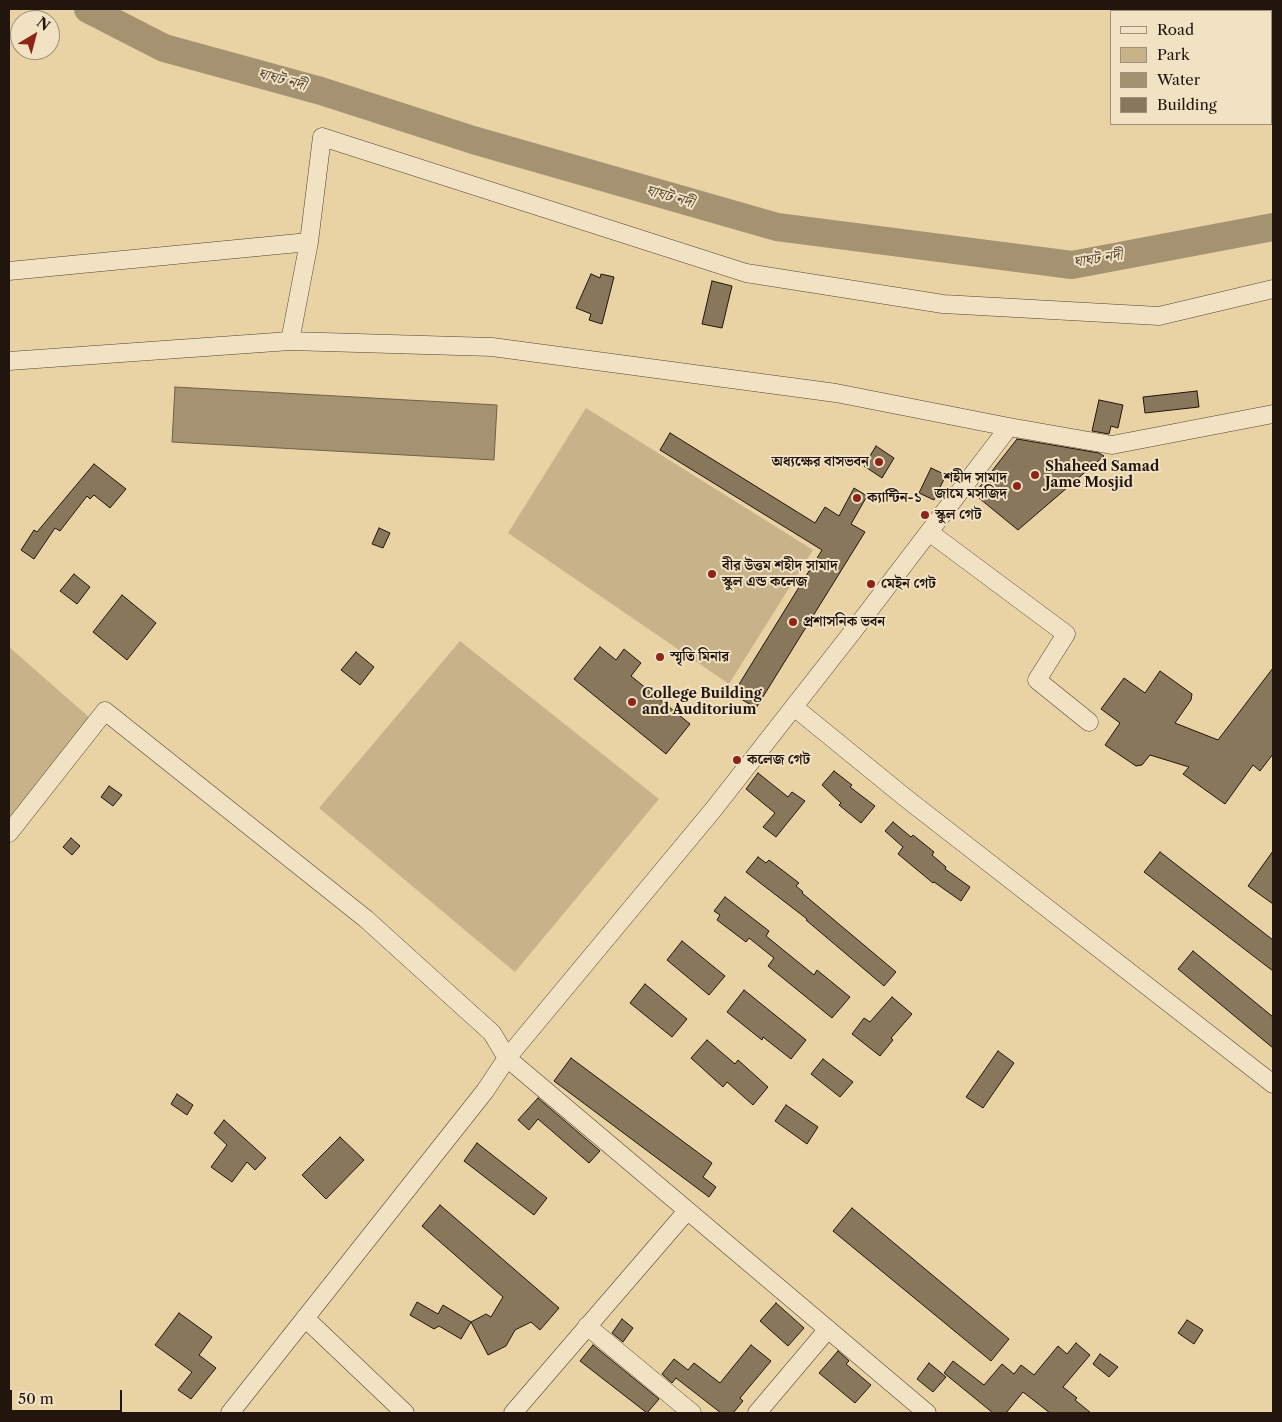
<!DOCTYPE html>
<meta charset="utf-8">
<style>
body{margin:0}
#map{position:relative;width:1282px;height:1422px;overflow:hidden;background:#e9d2a4;font-family:"Libre Caslon Text",serif}
canvas{display:block}
.frame{position:absolute;inset:0;border:10px solid #22150d;pointer-events:none}
.legend{position:absolute;left:1110px;top:10px;width:162px;height:115px;box-sizing:border-box;background:#f1e2c4;border:1px solid #9e907b;margin:0;padding:6px 9px;list-style:none;font-size:15px;color:#22150d}
.legend li{display:flex;align-items:center;gap:10px;height:25px}
.legend b{width:25px;border:1px solid #9e907b}
.north{position:absolute;left:10px;top:10px;width:50px;height:50px;box-sizing:border-box;background:#f1e2c4;border:1px solid #9e907b;border-radius:50%;rotate:37deg;font-size:14px;font-weight:700;line-height:20px;text-align:center;color:#22150d}
.north::after{content:'';display:block;margin:auto;width:18px;height:22px;background:#8f2418;clip-path:polygon(50% 0,100% 100%,50% 72%,0 100%)}
.scale{position:absolute;left:10px;top:1390px;width:112px;height:22px;box-sizing:border-box;border:2px solid #22150d;border-top:0;padding-left:6px;font-size:15px;line-height:18px;white-space:nowrap;color:#22150d;-webkit-text-stroke:4px #f1e2c4;paint-order:stroke}
</style>
<div id="map">
<canvas width="1282" height="1422"></canvas>
<div class="frame"></div>
<ul class="legend">
<li><b style="height:6px;background:#f1e2c4"></b>Road</li>
<li><b style="height:14px;background:#c7b28a"></b>Park</li>
<li><b style="height:14px;background:#a59271"></b>Water</li>
<li><b style="height:14px;background:#89775c"></b>Building</li>
</ul>
<div class="north">N</div>
<div class="scale">50 m</div>
</div>
<script>
const ctx = document.querySelector('canvas').getContext('2d');
ctx.lineJoin = 'round';
function fill(path, color) {
  ctx.fillStyle = color;
  ctx.fill(path, 'evenodd');
}
function poly(rows) {
  const path = new Path2D();
  for (const r of rows) {
    path.moveTo(r[0], r[1]);
    for (let i = 2; i < r.length; i += 2) path.lineTo(r[i], r[i + 1]);
  }
  return path;
}
function trace(path, color, width, dash) {
  ctx.strokeStyle = color;
  ctx.lineWidth = width;
  ctx.lineCap = dash ? 'butt' : 'round';
  ctx.setLineDash(dash || []);
  ctx.stroke(path);
}
function label(font, color, halo, rows, align = 'center') {
  ctx.font = font + ' "Libre Caslon Text","Noto Serif Bengali",serif';
  ctx.lineWidth = 4;
  ctx.setLineDash([]);
  ctx.textBaseline = 'middle';
  ctx.strokeStyle = halo;
  ctx.fillStyle = color;
  for (const [text, x, y, turn = 0] of rows) {
    ctx.save();
    ctx.translate(x, y);
    ctx.rotate((+turn || 0) * Math.PI / 180);
    ctx.textAlign = isNaN(turn) ? turn : align;
    if (halo) ctx.strokeText(text, 0, 0);
    ctx.fillText(text, 0, 0);
    ctx.restore();
  }
}
const green = poly([
 [586,408,813,550,729,684,508,533],
 [460,641,659,799,515,972,319,808],
 [9,647,90,718,9,824]
]);
const water = poly([
 [175,387,497,405,494,460,172,442,175,387]
]);
const river = poly([
 [88,9,164,48,321,91,473,140,777,227,1072,265,1273,227]
]);
const building = poly([
 [591,274,600,278,601,274,614,277,602,324,589,320,591,314,576,308,591,274],
 [712,281,732,286,722,328,702,324,712,281],
 [1197,391,1199,407,1145,413,1143,397,1197,391],
 [1099,400,1123,405,1118,428,1111,426,1109,434,1092,431,1099,400],
 [670,433,815,523,825,507,839,516,854,488,867,496,851,524,865,532,756,708,733,694,822,550,660,450,670,433],
 [1017,439,1099,453,1104,456,1018,530,974,494,1017,439],
 [876,446,894,458,882,478,864,466,876,446],
 [94,464,126,489,110,508,94,495,90,499,87,496,60,531,55,528,34,559,21,550,34,530,37,532,94,464],
 [931,468,946,475,934,500,919,493,931,468],
 [379,528,390,533,383,548,372,544,379,528],
 [74,574,90,587,77,604,60,591,74,574],
 [122,595,156,623,127,660,93,632,122,595],
 [600,647,616,660,624,649,641,663,631,676,690,724,666,754,574,679,600,647],
 [356,652,374,667,360,685,341,670,356,652],
 [1273,668,1273,754,1260,771,1253,765,1225,804,1183,774,1189,767,1150,755,1142,765,1136,766,1105,745,1120,723,1101,709,1124,678,1145,693,1160,671,1192,694,1191,700,1175,723,1218,740,1273,668],
 [834,771,852,785,850,787,875,806,861,823,839,805,841,803,822,785,834,771],
 [758,773,788,797,792,792,805,801,776,837,763,827,775,813,746,789,758,773],
 [109,786,122,795,113,806,101,797,109,786],
 [893,822,911,837,913,835,934,852,932,855,946,867,945,869,970,887,961,901,934,882,933,883,898,854,903,847,885,831,893,822],
 [71,838,80,846,72,855,63,847,71,838],
 [1273,851,1273,904,1248,886,1273,851],
 [1160,852,1273,940,1273,971,1144,872,1160,852],
 [758,857,766,863,769,860,799,883,796,886,803,892,802,893,896,972,884,986,806,920,807,919,746,872,758,857],
 [725,897,769,931,766,936,814,975,817,970,850,997,832,1018,768,966,774,958,749,938,746,942,717,920,720,915,714,911,725,897],
 [682,941,725,976,709,995,667,960,682,941],
 [1193,951,1273,1017,1273,1048,1178,969,1193,951],
 [645,984,687,1019,672,1037,630,1003,645,984],
 [744,990,806,1040,791,1059,763,1037,762,1040,727,1012,744,990],
 [892,997,912,1014,891,1038,893,1040,880,1056,852,1034,864,1018,870,1022,892,997],
 [707,1040,735,1064,738,1060,768,1087,753,1105,727,1082,723,1087,691,1058,707,1040],
 [998,1051,1014,1063,983,1108,966,1097,998,1051],
 [571,1058,712,1163,703,1177,716,1187,709,1197,554,1081,571,1058],
 [823,1059,853,1082,840,1097,811,1074,823,1059],
 [177,1094,193,1105,187,1115,171,1104,177,1094],
 [538,1098,600,1151,589,1163,538,1119,529,1130,518,1120,538,1098],
 [786,1105,818,1127,807,1144,775,1121,786,1105],
 [224,1120,266,1158,255,1170,247,1162,232,1182,211,1167,227,1145,214,1133,224,1120],
 [340,1137,364,1160,326,1199,302,1175,340,1137],
 [477,1143,547,1198,534,1215,464,1161,477,1143],
 [440,1205,559,1308,540,1330,531,1322,515,1330,506,1346,488,1355,471,1322,461,1339,439,1326,434,1329,410,1315,417,1302,438,1314,443,1305,471,1322,486,1314,491,1317,503,1297,422,1226,440,1205],
 [852,1208,1009,1339,991,1361,833,1231,852,1208],
 [776,1303,804,1328,788,1346,760,1321,776,1303],
 [179,1313,212,1337,199,1355,216,1368,191,1399,178,1390,192,1372,155,1345,179,1313],
 [622,1319,633,1328,623,1342,612,1333,622,1319],
 [1187,1320,1203,1330,1194,1344,1178,1333,1187,1320],
 [1076,1343,1090,1355,1063,1387,1077,1398,1075,1400,1091,1413,1050,1413,1023,1392,1006,1413,993,1413,944,1373,953,1361,984,1385,1002,1364,1014,1374,1021,1365,1034,1375,1058,1346,1067,1354,1076,1343],
 [593,1345,659,1399,647,1413,580,1361,593,1345],
 [751,1345,771,1361,740,1398,743,1401,733,1413,721,1413,676,1378,672,1383,662,1374,674,1359,688,1370,694,1363,720,1383,751,1345],
 [838,1351,849,1361,846,1364,871,1385,855,1403,819,1373,838,1351],
 [1100,1354,1118,1367,1109,1377,1093,1364,1100,1354],
 [929,1363,946,1377,933,1392,917,1379,929,1363]
]);
const minor = poly([
 [9,271,309,242,322,137,746,273,943,304,1159,316,1273,289],
 [290,341,309,242],
 [9,361,290,341,492,347,836,393,1009,427,1112,445,1273,414],
 [929,532,1066,634,1037,680,1089,722],
 [794,707,907,799,1273,1084],
 [9,833,105,711,366,919,492,1033,507,1058,927,1413],
 [305,1318,405,1413],
 [587,1326,692,1413],
 [230,1413,485,1091,507,1058,713,810,861,621,1009,427],
 [513,1413,687,1211],
 [757,1413,828,1329]
]);
const markers = [
 [879,462,5,"#8f2418"],
 [1035,475,5,"#8f2418"],
 [1017,486,5,"#8f2418"],
 [857,498,5,"#8f2418"],
 [925,515,5,"#8f2418"],
 [712,574,5,"#8f2418"],
 [871,584,5,"#8f2418"],
 [793,622,5,"#8f2418"],
 [660,657,5,"#8f2418"],
 [632,702,5,"#8f2418"],
 [737,760,5,"#8f2418"]
];
const poiNames = [
 ["অধ্যক্ষের বাসভবন",869,462,"right"],
 ["Shaheed Samad",1045,467],
 ["Jame Mosjid",1045,483],
 ["শহীদ সামাদ",1007,478,"right"],
 ["জামে মসজিদ",1007,494,"right"],
 ["ক্যান্টিন-১",867,498],
 ["স্কুল গেট",935,515],
 ["বীর উত্তম শহীদ সামাদ",722,566],
 ["স্কুল এন্ড কলেজ",722,582],
 ["মেইন গেট",881,584],
 ["প্রশাসনিক ভবন",803,622],
 ["স্মৃতি মিনার",670,657],
 ["College Building",642,694],
 ["and Auditorium",642,710],
 ["কলেজ গেট",747,760]
];
const waterNames = [
 ["ঘাঘট নদী",282,80,15],
 ["ঘাঘট নদী",670,197,16],
 ["ঘাঘট নদী",1098,259,-9]
];
fill(green, '#c7b28a');
fill(water, '#a59271');
trace(water, '#716049', 1);
trace(river, '#a59271', 28);
fill(building, '#89775c');
trace(building, '#22150d', 1);
trace(minor, '#544433', 19);
trace(minor, '#f1e2c4', 18);
for (const [x, y, r, color] of markers) {
  const dot = new Path2D();
  dot.arc(x, y, r, 0, 2 * Math.PI);
  ctx.fillStyle = color;
  ctx.fill(dot);
  trace(dot, '#f1e2c4', 2);
}
label('bold 14px', '#22150d', '#f1e2c4', poiNames, 'left');
label('italic 15px', '#564735', '#f1e2c4', waterNames);
</script>
